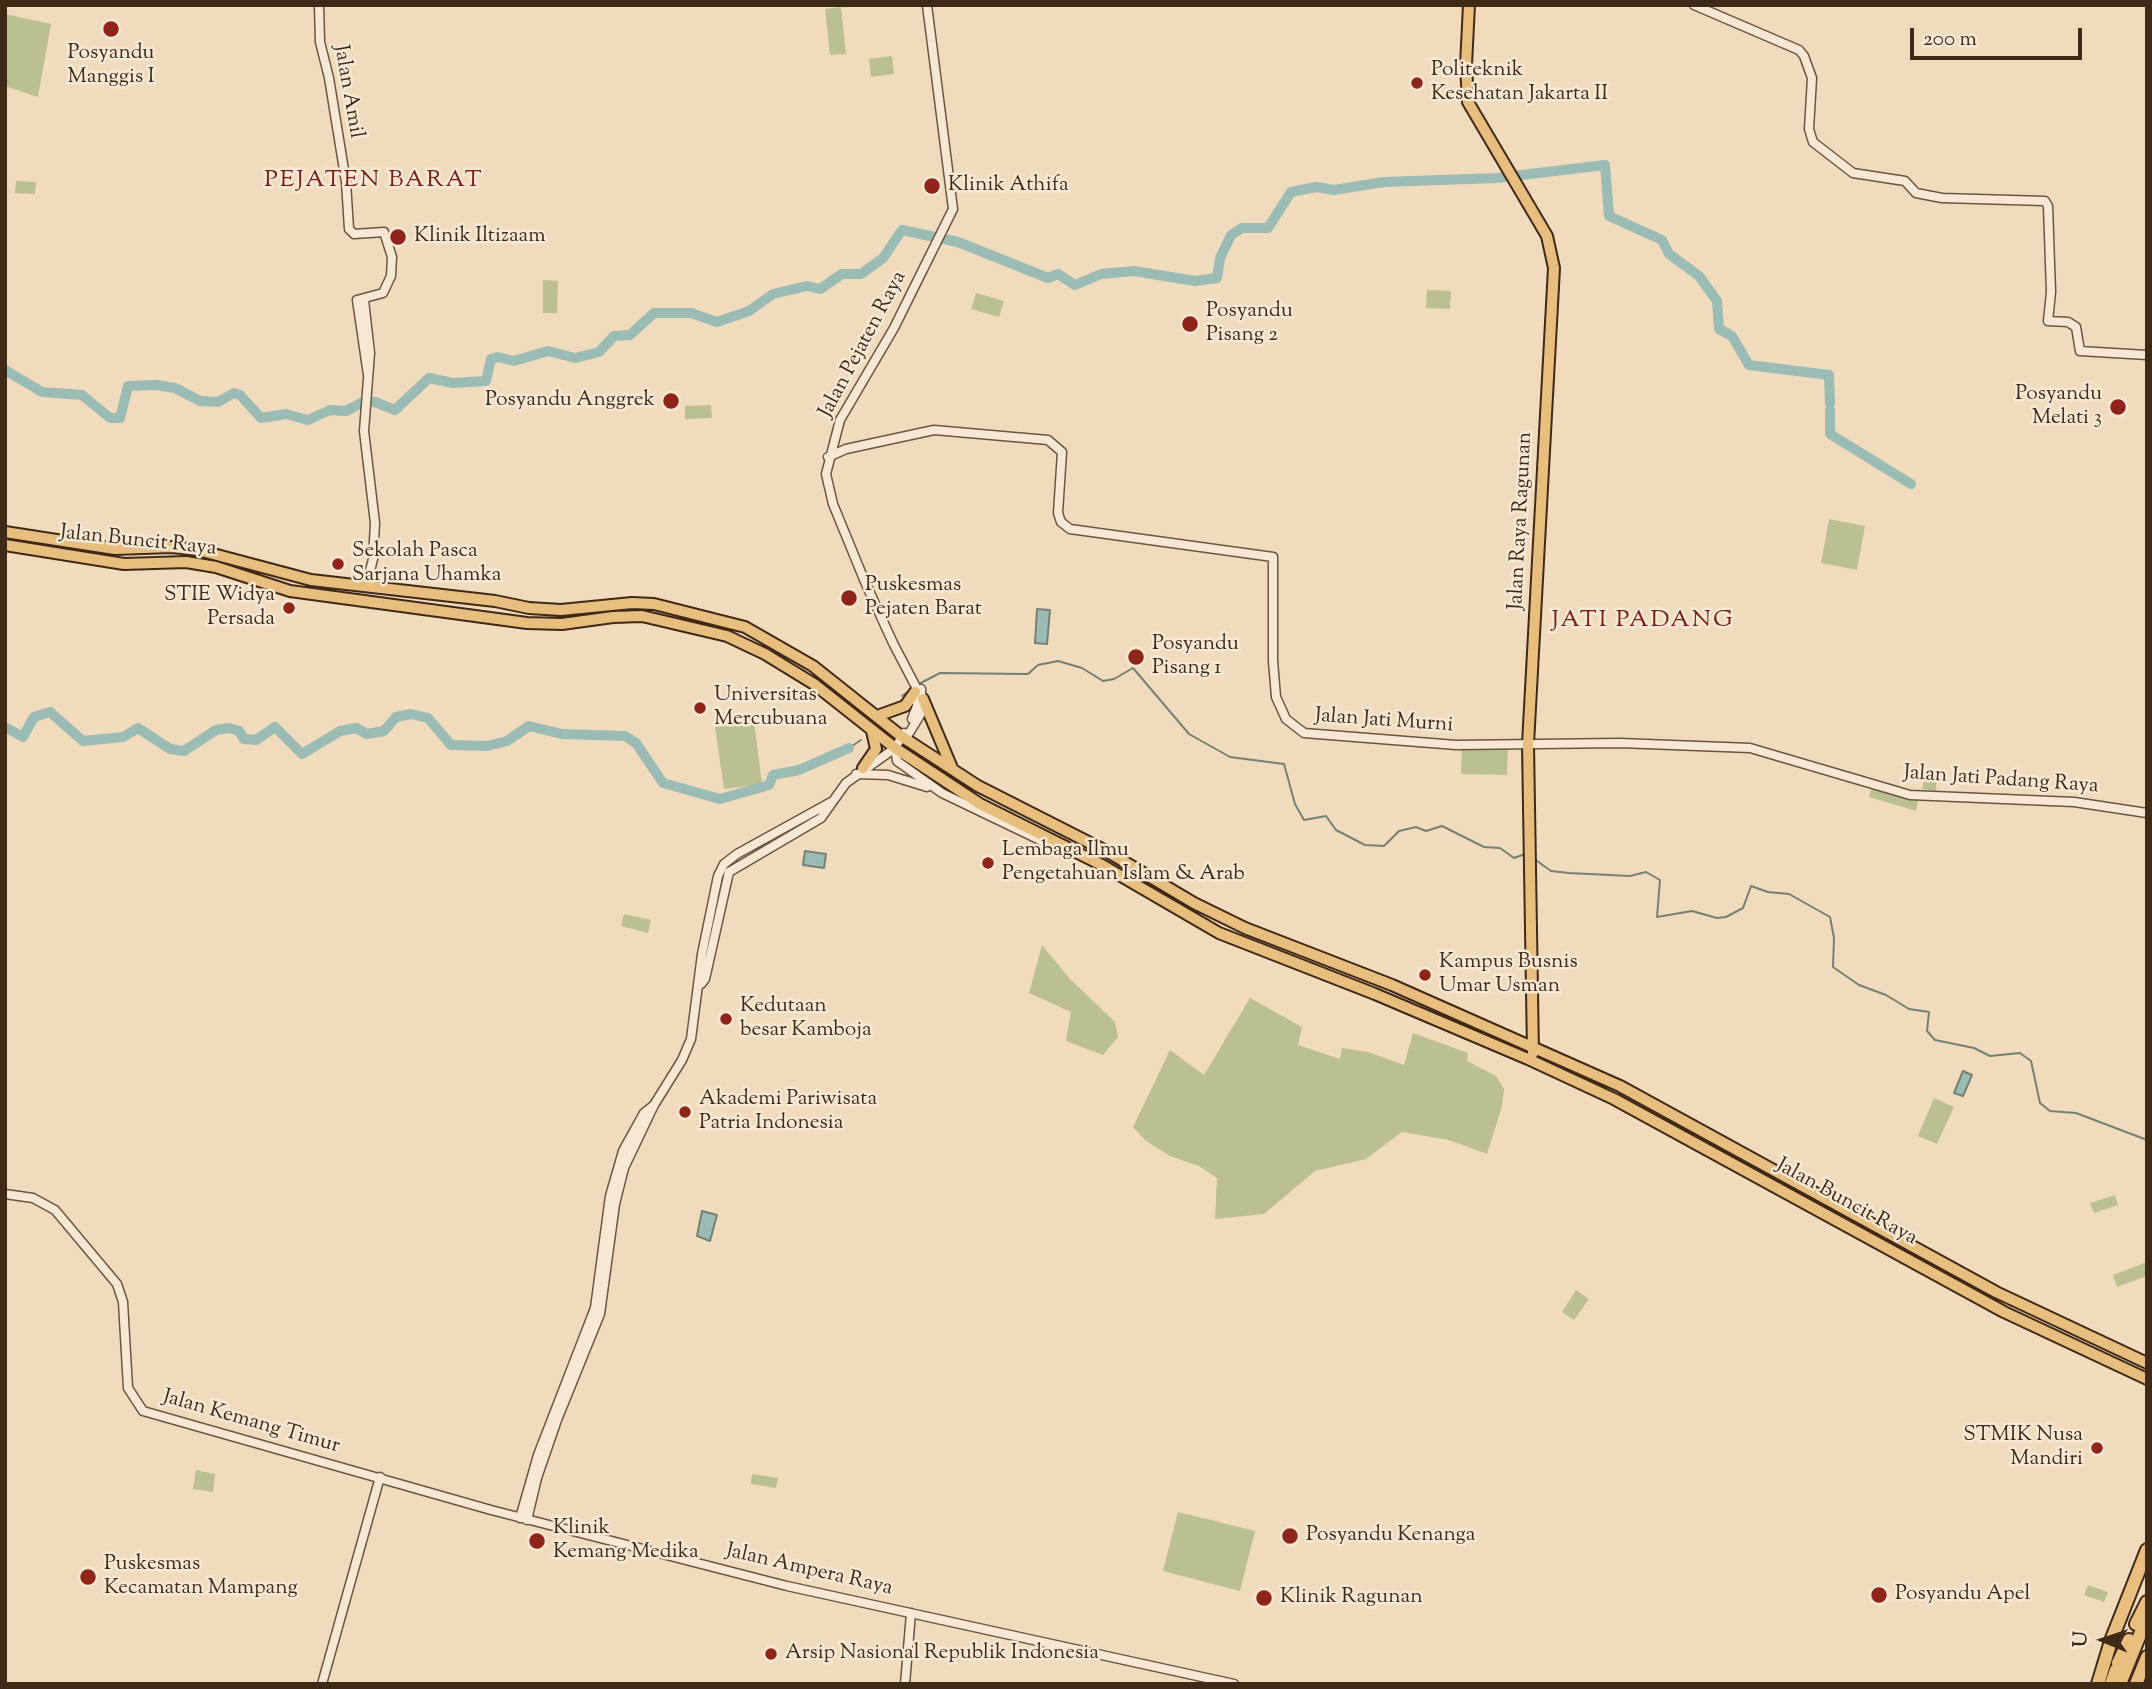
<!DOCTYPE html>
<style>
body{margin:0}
#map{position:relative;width:2152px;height:1689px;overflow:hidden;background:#f1dbbd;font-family:"Sorts Mill Goudy",serif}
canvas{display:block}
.frame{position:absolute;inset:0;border:7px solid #3f2917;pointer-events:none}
.north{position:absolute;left:2068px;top:1605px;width:70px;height:70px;-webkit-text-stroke:5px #f6e8d4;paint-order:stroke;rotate:272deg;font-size:19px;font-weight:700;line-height:28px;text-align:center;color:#3f2917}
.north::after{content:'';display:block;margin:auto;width:24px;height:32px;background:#3f2917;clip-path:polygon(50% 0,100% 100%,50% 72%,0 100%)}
.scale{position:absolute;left:1910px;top:28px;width:172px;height:32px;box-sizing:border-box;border:4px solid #3f2917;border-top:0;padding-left:9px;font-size:21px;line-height:24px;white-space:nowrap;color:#3f2917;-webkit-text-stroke:5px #f6e8d4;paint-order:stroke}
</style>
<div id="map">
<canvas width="2152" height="1689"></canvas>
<div class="frame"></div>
<div class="north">U</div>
<div class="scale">200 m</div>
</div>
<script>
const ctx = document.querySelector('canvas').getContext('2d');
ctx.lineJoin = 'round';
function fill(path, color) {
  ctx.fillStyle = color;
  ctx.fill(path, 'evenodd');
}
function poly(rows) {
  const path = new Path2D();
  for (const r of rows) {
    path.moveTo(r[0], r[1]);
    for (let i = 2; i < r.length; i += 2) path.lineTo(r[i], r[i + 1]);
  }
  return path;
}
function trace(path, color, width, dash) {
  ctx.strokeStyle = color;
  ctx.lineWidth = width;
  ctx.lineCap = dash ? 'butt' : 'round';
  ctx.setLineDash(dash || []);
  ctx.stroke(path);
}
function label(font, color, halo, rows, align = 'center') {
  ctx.font = font + ' "Sorts Mill Goudy",serif';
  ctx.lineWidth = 5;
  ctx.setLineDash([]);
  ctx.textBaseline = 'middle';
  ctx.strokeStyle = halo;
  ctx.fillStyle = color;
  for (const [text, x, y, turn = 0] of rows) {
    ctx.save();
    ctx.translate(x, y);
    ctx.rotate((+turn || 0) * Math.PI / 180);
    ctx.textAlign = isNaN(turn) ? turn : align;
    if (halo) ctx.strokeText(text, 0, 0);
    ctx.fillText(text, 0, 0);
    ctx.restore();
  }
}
const green = poly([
 [841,7,846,54,830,55,825,9],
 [5,14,51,24,38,97,5,86],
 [892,56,894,74,871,77,869,59],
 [16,181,36,182,35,194,15,193],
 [543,280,558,281,557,313,543,313],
 [1427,290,1451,291,1450,309,1426,308],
 [976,293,1004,301,999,317,971,309],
 [711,405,712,418,685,419,685,406],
 [1829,519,1865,526,1857,570,1821,563],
 [754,721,762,784,724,789,715,727],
 [1462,746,1508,747,1507,775,1461,774],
 [1926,770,1937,772,1936,791,1922,789],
 [1872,787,1918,800,1916,811,1869,797],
 [624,914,651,920,648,933,621,926],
 [1042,945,1070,979,1115,1022,1118,1037,1103,1055,1066,1041,1071,1012,1029,993],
 [1250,998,1302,1027,1298,1045,1340,1059,1342,1048,1368,1052,1404,1065,1413,1033,1468,1053,1467,1061,1496,1076,1504,1089,1502,1106,1487,1154,1449,1140,1402,1132,1366,1159,1315,1171,1264,1214,1215,1219,1217,1178,1199,1166,1170,1156,1146,1141,1133,1127,1170,1050,1204,1075],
 [1934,1098,1954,1107,1937,1144,1918,1136],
 [2115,1195,2118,1205,2094,1213,2090,1203],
 [2147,1262,2147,1276,2117,1287,2113,1275],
 [1576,1290,1589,1299,1574,1320,1562,1312],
 [196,1470,215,1474,213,1492,193,1489],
 [752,1474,778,1478,776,1488,751,1484],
 [1178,1512,1255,1531,1240,1591,1163,1571],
 [2088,1585,2108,1592,2104,1602,2084,1595]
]);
const water = poly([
 [1037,609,1050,610,1047,644,1035,643,1037,609],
 [805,851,826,854,824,868,803,865,805,851],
 [1963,1071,1972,1075,1963,1096,1954,1093,1963,1071],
 [702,1211,717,1215,710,1241,697,1236,702,1211]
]);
const stream = poly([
 [919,684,940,673,1028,674,1038,665,1058,661,1082,668,1103,681,1114,679,1133,668,1189,734,1230,757,1284,764,1295,804,1304,820,1326,816,1336,830,1365,845,1384,846,1399,831,1416,827,1426,831,1442,826,1484,847,1500,848,1514,858,1525,854],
 [902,696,909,691],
 [849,748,861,740],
 [1533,858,1551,871,1569,873,1630,876,1646,872,1660,880,1657,917,1692,911,1717,918,1726,917,1743,908,1751,886,1768,892,1789,894,1830,917,1834,938,1833,967,1859,985,1886,995,1909,1009,1929,1012,1927,1031,1935,1040,1974,1048,1990,1056,2020,1053,2031,1061,2040,1103,2050,1111,2076,1113,2147,1140]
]);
const river = poly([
 [5,370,42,392,82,395,110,418,120,418,128,386,156,385,175,388,200,401,218,402,234,393,240,395,261,418,286,414,308,420,330,410,346,411,365,401,375,402,395,410,429,378,453,383,486,381,491,359,498,357,514,361,548,351,575,358,599,352,614,336,630,335,654,313,691,313,717,322,749,311,773,294,807,286,820,289,842,274,861,274,883,258,902,230,958,242,1048,278,1058,274,1075,285,1101,274,1134,271,1195,281,1217,278,1220,258,1231,235,1242,228,1268,228,1291,192,1316,187,1334,190,1384,182,1497,178,1605,165,1609,216,1662,240,1669,254,1699,276,1717,301,1719,329,1732,336,1749,365,1829,375,1830,404],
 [1830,410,1830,434,1911,484],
 [5,727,23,737,34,717,50,712,83,741,123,737,138,728,170,749,184,751,216,730,229,728,239,731,244,739,256,740,275,727,302,754,340,731,356,728,367,734,384,731,396,717,411,714,428,718,451,745,487,746,507,741,529,726,562,734,625,736,636,743,663,783,720,799,769,785,773,775,799,770,849,748]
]);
const minor = poly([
 [319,5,320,42,329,78,346,182,349,229,354,234,384,232,392,257,391,276,383,293,357,300,368,375],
 [1694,5,1799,50,1804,56,1812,78,1809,129,1813,142,1853,173,1905,181,1916,193,1942,198,2045,201,2048,206,2051,292,2048,321,2068,322,2076,327,2080,351,2147,355],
 [364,300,370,353,364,431,375,523,373,559,366,587],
 [828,457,846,449,934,430,1048,440,1062,452,1058,513,1061,522,1070,529,1273,557,1273,661,1276,697,1286,719,1304,733,1456,745,1620,743,1750,748,1910,795,2074,802,2147,813],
 [912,719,917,706,917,689],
 [904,736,908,735,922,712,921,689,917,689,893,643,865,582,833,504,826,474,840,420,894,328,953,209,927,5],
 [895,748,897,761,942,793,1067,853],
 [856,774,888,775,927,787],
 [701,984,705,979,729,872,821,818,846,783,895,748,904,733],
 [5,1194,33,1198,55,1210,117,1284,123,1302,128,1388,143,1411,491,1510,787,1586,1234,1684],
 [520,1518,538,1455,595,1308,610,1196,623,1151,644,1113,654,1105],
 [527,1520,537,1478,557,1420,600,1314,615,1204,624,1168,654,1105,682,1060,691,1039,702,954,718,876,724,864,737,854,833,801],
 [322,1684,380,1477],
 [905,1684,911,1613]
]);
const major = poly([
 [1469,5,1466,65,1468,102,1547,236,1554,268,1528,744,1533,1053],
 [5,532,115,549,172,547,198,550,311,580,495,601,529,608,561,610,632,603,654,604,745,627,813,666,901,736,978,786,1108,852,1194,903,1245,928,1392,985,1620,1086,1996,1292,2147,1363],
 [5,545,124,564,186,562,216,567,290,591,527,623,562,624,613,617,642,616,727,636,765,654,814,684,895,748,980,804,1102,865,1219,933,1375,994,1528,1059,1614,1099,2004,1312,2147,1379],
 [923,699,952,768],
 [877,716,905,706,915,692],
 [863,768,876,749,872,731]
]);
const highway = poly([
 [2136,1624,2147,1602],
 [2118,1663,2129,1640],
 [2098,1684,2111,1641,2147,1550],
 [2111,1684,2116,1670],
 [2120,1684,2147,1617],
 [2136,1684,2147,1657]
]);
const markers = [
 [111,29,9,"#8f2418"],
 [1417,83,7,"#8f2418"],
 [932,186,9,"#8f2418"],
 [398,237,9,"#8f2418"],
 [1190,324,9,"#8f2418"],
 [671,401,9,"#8f2418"],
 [2118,407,9,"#8f2418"],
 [338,564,7,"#8f2418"],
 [849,598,9,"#8f2418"],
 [289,608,7,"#8f2418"],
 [1136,657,9,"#8f2418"],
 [700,708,7,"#8f2418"],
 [988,863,7,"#8f2418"],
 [1425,975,7,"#8f2418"],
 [726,1019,7,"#8f2418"],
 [685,1112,7,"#8f2418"],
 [2097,1448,7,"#8f2418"],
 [1290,1536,9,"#8f2418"],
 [537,1541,9,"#8f2418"],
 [88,1577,9,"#8f2418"],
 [1879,1595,9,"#8f2418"],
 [1264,1598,9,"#8f2418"],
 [771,1654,7,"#8f2418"]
];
const poiNames = [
 ["Posyandu",111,54,"center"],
 ["Manggis I",111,78,"center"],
 ["Politeknik",1431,71],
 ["Kesehatan Jakarta II",1431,95],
 ["Klinik Athifa",948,186],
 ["Klinik Iltizaam",414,237],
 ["Posyandu",1206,312],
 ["Pisang 2",1206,336],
 ["Posyandu",2102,395,"right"],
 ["Melati 3",2102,419,"right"],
 ["Posyandu Anggrek",655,401,"right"],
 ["Sekolah Pasca",352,552],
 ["Sarjana Uhamka",352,576],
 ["Puskesmas",865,586],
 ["Pejaten Barat",865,610],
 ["STIE Widya",275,596,"right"],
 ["Persada",275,620,"right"],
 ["Posyandu",1152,645],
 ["Pisang 1",1152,669],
 ["Universitas",714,696],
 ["Mercubuana",714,720],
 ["Lembaga Ilmu",1002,851],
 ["Pengetahuan Islam & Arab",1002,875],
 ["Kampus Busnis",1439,963],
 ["Umar Usman",1439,987],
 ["Kedutaan",740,1007],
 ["besar Kamboja",740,1031],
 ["Akademi Pariwisata",699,1100],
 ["Patria Indonesia",699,1124],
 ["STMIK Nusa",2083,1436,"right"],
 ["Mandiri",2083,1460,"right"],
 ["Klinik",553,1529],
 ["Kemang Medika",553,1553],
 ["Posyandu Kenanga",1306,1536],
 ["Puskesmas",104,1565],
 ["Kecamatan Mampang",104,1589],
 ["Posyandu Apel",1895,1595],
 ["Klinik Ragunan",1280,1598],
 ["Arsip Nasional Republik Indonesia",785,1654]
];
const streetNames = [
 ["Jalan Amil",347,92,80],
 ["Jalan Pejaten Raya",864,345,-62],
 ["Jalan Raya Ragunan",1522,521,-87],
 ["Jalan Buncit Raya",138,542,6],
 ["Jalan Jati Murni",1384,722,4],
 ["Jalan Jati Padang Raya",2001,781,4],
 ["Jalan Buncit Raya",1846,1203,29],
 ["Jalan Kemang Timur",251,1423,16],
 ["Jalan Ampera Raya",809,1571,13]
];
const quarterNames = [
 ["PEJATEN BARAT",374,182],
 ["JATI PADANG",1643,622]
];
fill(green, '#bbc090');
fill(water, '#9bbbb5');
trace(water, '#768176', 2);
trace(stream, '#768176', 2);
trace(river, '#9bbbb5', 10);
trace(minor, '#6c5640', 11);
trace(major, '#3f2917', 14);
trace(highway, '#3f2917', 16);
trace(minor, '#f6e8d4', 8);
trace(major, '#e8be7e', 10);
trace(highway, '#e8be7e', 12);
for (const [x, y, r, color] of markers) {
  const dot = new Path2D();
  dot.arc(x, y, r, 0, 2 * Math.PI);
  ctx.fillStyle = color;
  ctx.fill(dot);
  trace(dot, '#f6e8d4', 2.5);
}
label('21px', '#3f2917', '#f6e8d4', poiNames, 'left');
label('21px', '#3f2917', '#f6e8d4', streetNames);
ctx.letterSpacing = '2px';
label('24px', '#7a1f14', '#f6e8d4', quarterNames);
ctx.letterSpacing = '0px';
</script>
